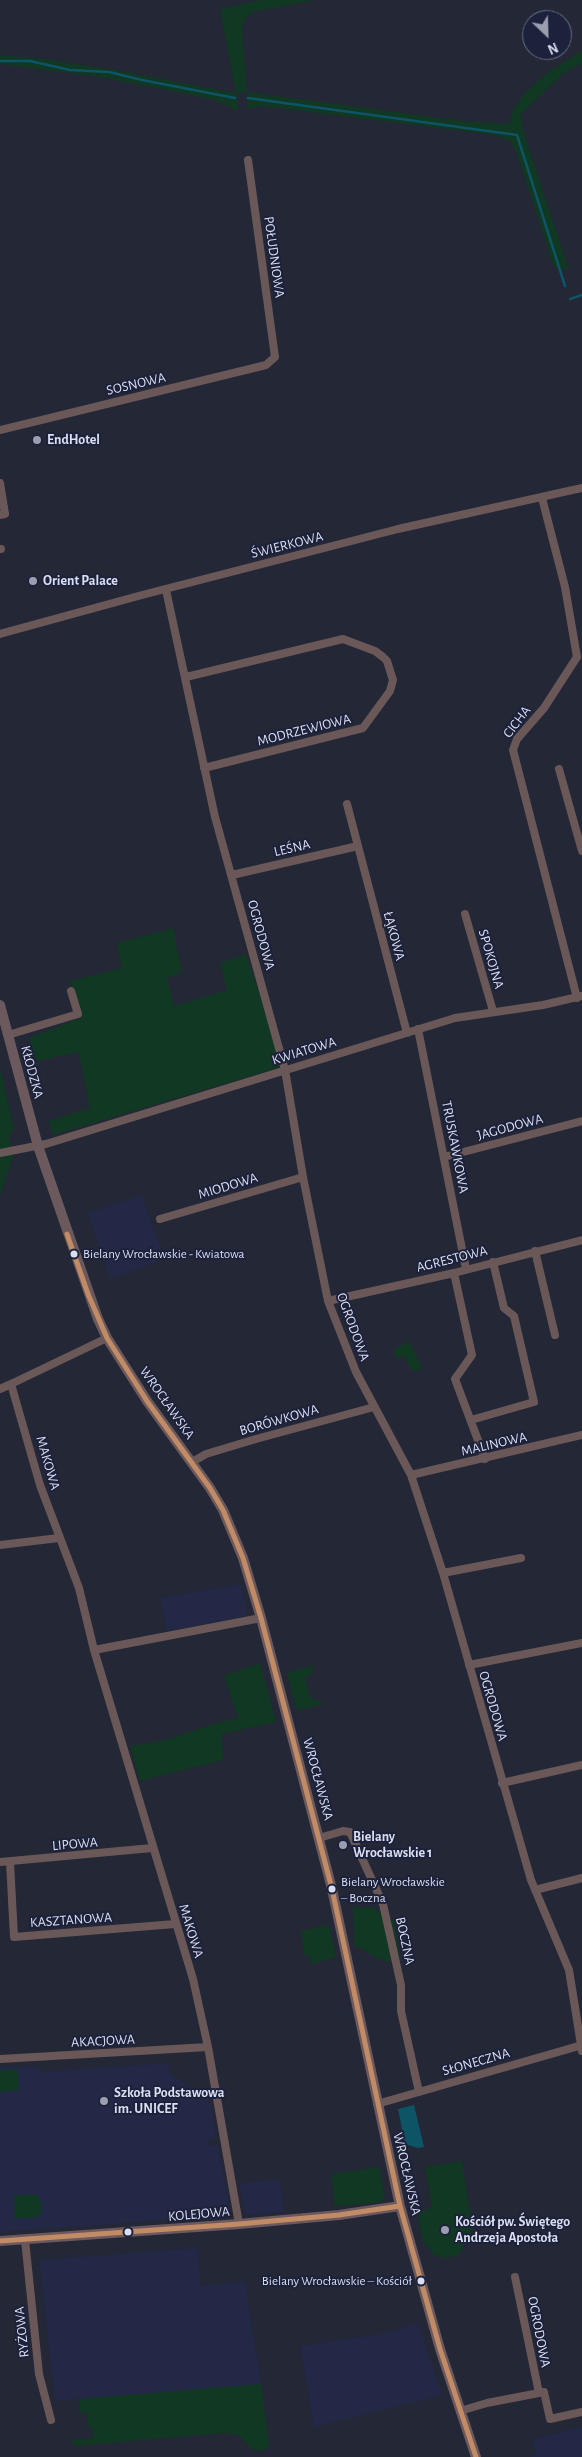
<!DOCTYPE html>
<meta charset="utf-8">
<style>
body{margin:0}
#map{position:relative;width:582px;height:2457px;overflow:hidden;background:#242735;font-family:"Alegreya Sans",sans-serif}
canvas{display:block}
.north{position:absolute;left:522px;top:10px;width:50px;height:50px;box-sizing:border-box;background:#1d223c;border:1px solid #686d84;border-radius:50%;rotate:156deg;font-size:14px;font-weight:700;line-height:20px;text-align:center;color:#d9def0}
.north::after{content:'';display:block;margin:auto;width:18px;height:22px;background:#9a9eaf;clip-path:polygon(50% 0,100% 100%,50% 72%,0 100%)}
</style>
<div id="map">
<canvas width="582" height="2457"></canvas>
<div class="north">N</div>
</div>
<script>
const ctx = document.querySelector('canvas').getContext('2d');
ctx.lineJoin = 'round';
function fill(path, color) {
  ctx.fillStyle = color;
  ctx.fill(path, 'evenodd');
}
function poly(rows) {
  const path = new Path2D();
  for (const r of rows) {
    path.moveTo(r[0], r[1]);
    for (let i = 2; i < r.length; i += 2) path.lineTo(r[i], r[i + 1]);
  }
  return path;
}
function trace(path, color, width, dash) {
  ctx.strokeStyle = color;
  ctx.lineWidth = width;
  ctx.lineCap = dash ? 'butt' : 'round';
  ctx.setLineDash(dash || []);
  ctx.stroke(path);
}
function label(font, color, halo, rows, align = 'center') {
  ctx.font = font + ' "Alegreya Sans",sans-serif';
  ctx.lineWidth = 4;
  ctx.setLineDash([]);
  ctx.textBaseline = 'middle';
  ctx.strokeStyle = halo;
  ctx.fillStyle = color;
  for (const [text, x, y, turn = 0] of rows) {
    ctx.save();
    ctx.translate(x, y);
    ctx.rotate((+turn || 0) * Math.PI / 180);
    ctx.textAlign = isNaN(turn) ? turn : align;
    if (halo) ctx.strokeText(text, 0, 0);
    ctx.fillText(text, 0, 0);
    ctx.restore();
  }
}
const built = poly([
 [141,1195,165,1259,110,1279,88,1213],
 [240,1584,248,1612,246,1616,167,1631,160,1598],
 [168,2063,170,2075,194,2090,207,2089,216,2136,208,2141,209,2146,218,2146,230,2210,225,2216,0,2232,0,2067,33,2066,42,2072],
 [280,2179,284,2212,246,2215,239,2183],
 [197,2248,201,2286,245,2281,261,2384,55,2401,39,2260],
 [418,2323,442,2395,314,2427,300,2346,387,2333],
 [582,2427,582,2457,528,2457,536,2455,533,2439]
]);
const green = poly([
 [260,0,315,0,253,12,245,19,242,28,247,92,463,121,509,124,513,110,525,93,549,71,582,51,582,63,564,73,521,114,523,130,569,270,554,267,517,154,510,141,494,135,262,106,248,109,247,92,237,93,237,111,218,101,182,93,99,77,0,64,0,55,44,59,115,70,236,93,220,9],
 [173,928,182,972,167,978,174,1006,227,990,220,963,246,954,284,1066,53,1135,49,1121,90,1108,79,1052,36,1061,29,1038,80,1018,70,981,122,968,117,943],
 [0,1068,14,1129,9,1135,13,1157,0,1196],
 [409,1341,423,1369,412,1371,404,1356,397,1359,393,1350],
 [260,1663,276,1722,221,1734,223,1760,140,1781,130,1746,162,1741,216,1723,238,1718,224,1676],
 [313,1665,312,1674,305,1678,310,1698,325,1704,304,1709,296,1709,287,1673],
 [353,1907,373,1908,394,1921,400,1956,388,1962,379,1959,354,1945],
 [329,1925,336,1957,311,1964,309,1955,304,1955,301,1931],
 [17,2069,19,2090,0,2092,0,2070],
 [462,2161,473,2233,457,2256,442,2258,433,2254,423,2241,418,2217,423,2210,432,2208,425,2167],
 [379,2167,385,2199,377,2203,334,2206,332,2174],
 [36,2194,41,2202,41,2214,38,2217,15,2219,14,2196],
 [261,2384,269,2444,266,2449,262,2451,251,2449,239,2435,224,2433,74,2446,72,2440,93,2438,92,2428,88,2427,87,2412,80,2413,79,2399]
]);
const water = poly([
 [414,2105,424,2147,418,2148,405,2144,398,2109]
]);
const stream = poly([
 [0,61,30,61,70,70,109,72,142,80,235,98],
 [248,98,517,135,565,286],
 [570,299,582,295]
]);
const street = poly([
 [0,430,266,365,275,357,248,160],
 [0,483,5,514,0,515],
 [542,498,565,587,577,657,544,708,517,739,513,750,577,998],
 [0,549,1,549],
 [166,590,215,817,285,1070,303,1177,328,1301,356,1372,411,1475,443,1573,531,1880,569,1970,582,2051],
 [0,634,142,595,398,529,582,488],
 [186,677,343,639,375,651,383,657,387,661,393,680,390,691,363,728,204,768],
 [559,769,582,851],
 [347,804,407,1033],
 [232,875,358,846],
 [465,914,493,1011],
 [418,1029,466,1269],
 [8,1035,78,1014,71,991],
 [0,1153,46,1144,455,1018,543,1005,582,996],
 [444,1157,582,1121],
 [160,1219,303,1177],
 [535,1251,555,1335],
 [454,1273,472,1355,455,1379,485,1459],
 [328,1301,454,1273,582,1240],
 [107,1338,11,1384,40,1485,79,1588,94,1650,193,1979,208,2047,239,2224],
 [0,1389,11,1384],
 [471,1420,534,1402,514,1316,504,1308,493,1262],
 [192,1462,206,1454,256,1439,374,1407],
 [411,1475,582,1435],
 [0,1545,59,1538],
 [443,1573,521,1558],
 [94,1650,261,1618],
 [469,1665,582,1643],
 [502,1783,582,1765],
 [319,1838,343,1831,350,1832,383,1904,401,1985,401,2011,419,2092],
 [0,1862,152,1848],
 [10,1862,14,1937,175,1924],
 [535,1890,582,1878],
 [0,2059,208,2047],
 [377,2104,582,2045],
 [25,2240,39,2374,51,2420],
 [515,2277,539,2393],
 [460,2411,487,2403,544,2392,550,2419,582,2412]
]);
const secondary = poly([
 [0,1005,38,1146,98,1319,107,1338,147,1401,210,1488,223,1510,243,1558,261,1618,332,1889,400,2206,440,2349,476,2457],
 [0,2241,239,2224,339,2215,400,2206]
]);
const bus1 = poly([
 [67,1234,88,1294,107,1338,147,1401,210,1488,223,1510,243,1558,261,1618,332,1889,400,2206,440,2349,476,2457],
 [0,2241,239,2224,339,2215,400,2206]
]);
const markers = [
 [37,440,5,"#9a9eaf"],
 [33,581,5,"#9a9eaf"],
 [74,1254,4.5,"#d9def0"],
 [343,1845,5,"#9a9eaf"],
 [332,1889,4.5,"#d9def0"],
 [104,2101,5,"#9a9eaf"],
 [445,2230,5,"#9a9eaf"],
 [128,2232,4.5,"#d9def0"],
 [421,2281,4.5,"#d9def0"]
];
const busNames = [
 ["Bielany Wrocławskie - Kwiatowa",83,1254],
 ["Bielany Wrocławskie",341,1882],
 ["– Boczna",341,1898],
 ["Bielany Wrocławskie – Kościół",412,2281,"right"]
];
const streetNames = [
 ["POŁUDNIOWA",274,257,82],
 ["SOSNOWA",136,384,-13],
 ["ŚWIERKOWA",287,545,-14],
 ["CICHA",517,722,-53],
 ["MODRZEWIOWA",304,730,-14],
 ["LEŚNA",292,848,-13],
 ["OGRODOWA",261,935,75],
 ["ŁĄKOWA",394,936,75],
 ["SPOKOJNA",491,959,74],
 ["KWIATOWA",304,1051,-17],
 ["KŁODZKA",32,1072,75],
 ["JAGODOWA",510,1127,-15],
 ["TRUSKAWKOWA",455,1147,79],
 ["MIODOWA",228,1186,-17],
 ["AGRESTOWA",452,1259,-14],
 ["OGRODOWA",353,1327,70],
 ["WROCŁAWSKA",167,1403,55],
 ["BORÓWKOWA",279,1420,-16],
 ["MALINOWA",494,1444,-13],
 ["MAKOWA",48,1463,74],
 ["OGRODOWA",493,1706,74],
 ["WROCŁAWSKA",318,1779,75],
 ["LIPOWA",75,1844,-5],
 ["KASZTANOWA",71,1920,-4],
 ["MAKOWA",191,1931,73],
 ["BOCZNA",405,1941,78],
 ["AKACJOWA",103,2041,-3],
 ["SŁONECZNA",476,2062,-16],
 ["WROCŁAWSKA",407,2174,77],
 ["KOLEJOWA",199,2214,-5],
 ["RYŻOWA",22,2332,-96],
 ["OGRODOWA",539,2332,79]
];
const poiNames = [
 ["EndHotel",47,440],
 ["Orient Palace",43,581],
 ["Bielany",353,1837],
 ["Wrocławskie 1",353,1853],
 ["Szkoła Podstawowa",114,2093],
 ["im. UNICEF",114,2109],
 ["Kościół pw. Świętego",455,2222],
 ["Andrzeja Apostoła",455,2238]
];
fill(built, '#222845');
fill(green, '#113823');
fill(water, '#0e5467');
trace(stream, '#0e5467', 2.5);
trace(street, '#6a5859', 8);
trace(secondary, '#6c595d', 10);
trace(bus1, '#c18c65', 5);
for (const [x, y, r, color] of markers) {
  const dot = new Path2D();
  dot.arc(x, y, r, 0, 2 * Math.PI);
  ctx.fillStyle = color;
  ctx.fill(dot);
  trace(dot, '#1d223c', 2);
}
label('13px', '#d9def0', '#1d223c', busNames, 'left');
label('14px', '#d9def0', '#1d223c', streetNames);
label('bold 14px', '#d9def0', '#1d223c', poiNames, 'left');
</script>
